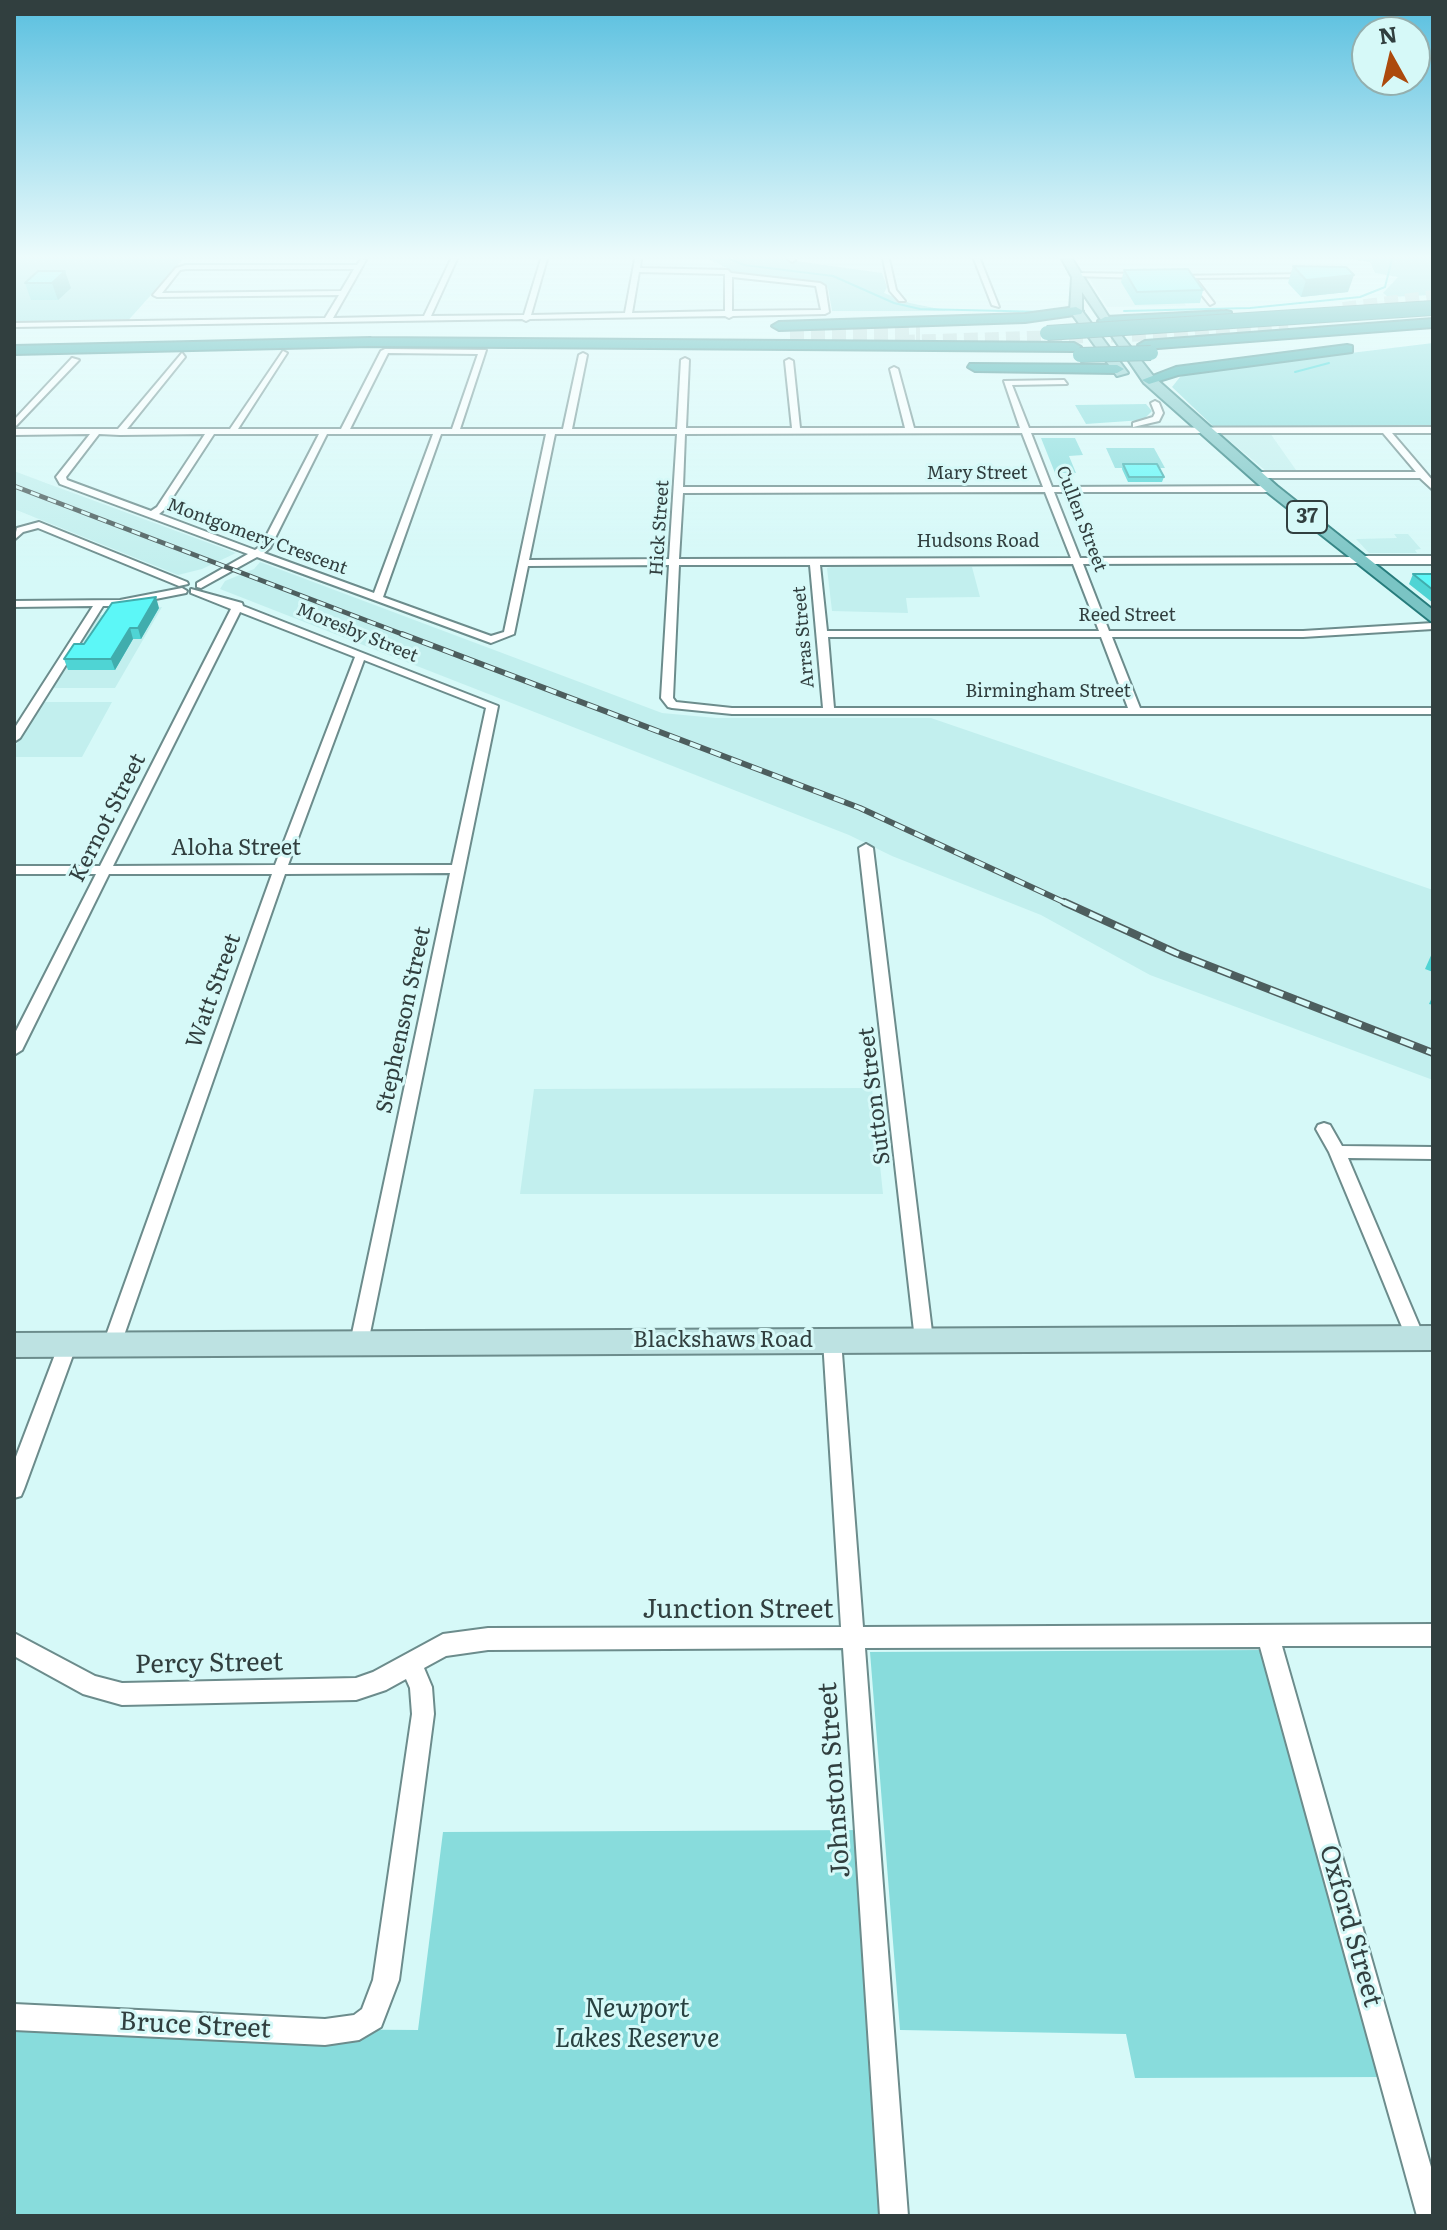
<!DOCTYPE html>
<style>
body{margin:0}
#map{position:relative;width:1447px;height:2230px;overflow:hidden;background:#d6f9f8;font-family:Literata,serif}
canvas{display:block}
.frame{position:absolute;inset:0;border:16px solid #313f3f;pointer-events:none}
.north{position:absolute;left:1351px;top:16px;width:80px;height:80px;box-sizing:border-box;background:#d6f9f8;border:2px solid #94afae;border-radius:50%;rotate:352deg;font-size:22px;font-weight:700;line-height:32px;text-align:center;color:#313f3f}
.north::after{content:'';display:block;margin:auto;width:28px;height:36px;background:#ac4a0d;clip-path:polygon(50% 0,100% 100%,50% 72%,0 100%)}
</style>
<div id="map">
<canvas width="1447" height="2230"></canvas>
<div class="frame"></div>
<div class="north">N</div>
</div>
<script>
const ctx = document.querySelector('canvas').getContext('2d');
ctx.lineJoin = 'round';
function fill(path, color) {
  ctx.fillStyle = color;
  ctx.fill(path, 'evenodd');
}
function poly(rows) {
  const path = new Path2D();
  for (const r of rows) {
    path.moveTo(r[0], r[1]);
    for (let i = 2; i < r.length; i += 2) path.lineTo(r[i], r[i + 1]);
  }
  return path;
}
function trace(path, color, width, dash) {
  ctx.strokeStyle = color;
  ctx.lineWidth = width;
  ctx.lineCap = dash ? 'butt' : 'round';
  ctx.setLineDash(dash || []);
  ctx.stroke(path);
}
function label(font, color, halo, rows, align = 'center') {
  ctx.font = font + ' Literata,serif';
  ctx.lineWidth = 6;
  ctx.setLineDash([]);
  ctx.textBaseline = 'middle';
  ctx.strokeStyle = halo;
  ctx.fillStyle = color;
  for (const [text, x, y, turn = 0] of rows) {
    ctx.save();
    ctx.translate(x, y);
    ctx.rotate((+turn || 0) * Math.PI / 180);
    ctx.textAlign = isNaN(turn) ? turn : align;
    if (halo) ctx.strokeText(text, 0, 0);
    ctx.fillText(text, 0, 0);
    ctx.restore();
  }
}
const built = poly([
 [1089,278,1167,278,1186,306,1107,307],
 [1220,433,1270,433,1296,470,1266,471],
 [14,471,46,483,236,553,202,569,178,575,14,509],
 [1394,534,1408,534,1421,549,1415,550,1417,553,1369,553,1356,539,1397,538],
 [260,562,662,713,716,718,931,718,1433,890,1433,1080,1150,975,1041,915,892,856,849,835,220,589,225,581,254,569],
 [972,567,980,597,906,598,908,613,832,611,827,568,831,567],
 [162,607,115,688,51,688,95,616],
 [43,702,112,702,82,757,14,757,14,748],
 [872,1088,883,1194,520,1194,534,1089]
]);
const green = poly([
 [14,259,183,259,126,323,14,325],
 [709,259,781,259,882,273,887,287,884,293,910,303,949,311,832,311,828,288,819,282,736,273],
 [1351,259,1433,259,1433,295,1388,297,1383,293,1398,277,1375,273,1370,262],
 [1433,343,1433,428,1215,428,1172,387,1180,377,1194,372],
 [1146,404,1152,411,1143,420,1086,424,1075,405],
 [1041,438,1075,438,1083,455,1069,456,1076,473,1055,473],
 [1106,448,1154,448,1165,468,1115,468],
 [1264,1650,1382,2077,1135,2078,1126,2034,900,2030,870,1652],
 [865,1830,887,2216,14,2216,14,2010,272,2029,418,2030,443,1832]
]);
const stream = poly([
 [730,259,744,265,833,276,894,303,920,309,1047,312],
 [1124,311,1250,308,1360,297,1385,287,1392,259],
 [1295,372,1329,363]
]);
const motorwayTunnel = poly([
 [1343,309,1433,297],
 [790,335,920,334],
 [901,342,1158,334,1288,323]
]);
const minor = poly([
 [361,259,366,260,333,318,424,316,451,259,457,259,431,316,524,315,541,259,547,259,531,315,625,313,635,259,641,259,640,268,728,270,731,273,820,283,825,286,829,312,825,314,733,316,729,318,725,316,530,319,526,321,522,319,14,327,14,323,325,318,339,295,157,297,153,295,176,268,186,265,357,265,361,259],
 [186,269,354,269,341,291,162,293,180,270,186,269],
 [639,272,725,274,725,311,632,313,639,272],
 [732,277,816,286,821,310,732,311,732,277],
 [788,259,794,259,795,260,792,262,788,259],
 [883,259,889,259,896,290,905,301,899,301,890,291,883,259],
 [974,259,980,259,999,307,992,305,974,259],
 [1076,273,1142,274,1145,276,1142,278,1074,276,1076,273],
 [1310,274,1312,277,1195,278,1214,303,1210,305,1188,278,1171,276,1310,274],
 [385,349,486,350,460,429,563,429,579,355,583,353,587,355,572,429,677,429,681,360,685,358,689,360,686,428,792,428,785,361,789,359,793,361,800,428,905,428,890,369,894,367,898,369,914,428,1020,428,1004,381,1064,380,1067,384,1012,385,1029,428,1433,427,1433,433,1392,433,1433,481,1433,490,1420,478,1256,478,1251,475,1256,472,1416,472,1383,433,1031,433,1052,487,1272,486,1277,489,1272,492,1054,492,1080,558,1359,557,1364,560,1359,563,1083,564,1109,631,1303,631,1433,623,1433,629,1303,637,1112,637,1140,708,1433,708,1433,714,732,714,672,708,668,707,661,698,669,565,528,566,514,634,491,643,257,557,201,588,197,587,197,583,248,554,60,484,56,477,90,434,14,435,14,429,118,429,182,353,185,357,127,429,230,429,283,351,287,353,238,429,341,429,381,351,385,349],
 [388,353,478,354,452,429,350,429,388,353],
 [1022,433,1043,487,683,487,685,434,1022,433],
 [99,434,120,435,205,434,157,507,151,511,67,480,66,477,99,434],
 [214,434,319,434,261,546,255,550,159,514,165,509,214,434],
 [327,434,433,434,374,593,264,553,270,548,327,434],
 [441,434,546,434,504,632,491,636,383,597,441,434],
 [555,434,677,434,669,559,529,560,555,434],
 [1045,492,1071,558,679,559,683,493,1045,492],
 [1073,564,1099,631,827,631,820,565,1073,564],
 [679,565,810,565,823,708,732,708,676,702,673,698,679,565],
 [828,637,1101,637,1128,708,834,708,828,637],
 [72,358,79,360,14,428,14,420,72,358],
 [1155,401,1159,403,1163,413,1159,421,1133,427,1133,423,1153,417,1155,413,1151,403,1155,401],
 [39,522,187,582,188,584,179,586,38,528,23,532,14,540,17,528,39,522],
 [182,588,187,591,186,593,120,606,103,606,20,738,14,742,14,729,93,606,14,607,14,601,120,600,182,588],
 [191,589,242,603,243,606,498,706,368,1343,366,1349,359,1351,352,1349,350,1343,450,873,285,874,121,1344,119,1350,112,1352,105,1350,103,1344,272,874,109,874,22,1050,14,1055,14,1035,96,874,14,874,14,866,100,866,231,609,191,593,191,589],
 [240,612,355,657,275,865,113,866,240,612],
 [364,660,486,708,452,865,288,865,364,660],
 [866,844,873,848,933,1340,931,1346,924,1348,917,1346,915,1340,859,848,866,844],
 [1324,1123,1330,1125,1342,1146,1433,1147,1433,1159,1348,1158,1425,1339,1423,1345,1416,1347,1409,1345,1407,1339,1329,1152,1316,1129,1318,1125,1324,1123],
 [832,1332,839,1334,841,1340,863,1627,1433,1624,1433,1646,1282,1646,1433,2174,1433,2216,1417,2216,1260,1647,865,1648,908,2216,880,2216,843,1648,488,1650,446,1656,424,1668,432,1687,434,1714,399,1980,381,2027,359,2040,325,2045,14,2030,14,2004,325,2019,354,2015,362,2009,373,1980,412,1714,410,1688,406,1679,386,1690,356,1700,122,1705,83,1694,14,1656,14,1633,95,1676,122,1683,356,1678,373,1672,443,1634,488,1628,841,1627,823,1340,825,1334,832,1332],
 [68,1336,75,1338,77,1344,24,1489,21,1496,14,1498,14,1462,59,1344,61,1338,68,1336]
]);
const tertiary = poly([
 [1433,556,1433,564,1359,564,1353,560,1359,556,1433,556]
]);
const secondary = poly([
 [1433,1326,1433,1350,14,1357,14,1333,1433,1326]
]);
const primary = poly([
 [1062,259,1072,259,1117,330,1154,377,1277,486,1433,610,1433,623,1267,492,1144,383,1082,292,1082,311,1128,373,1117,376,1070,311,1072,277,1062,259]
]);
const motorway = poly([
 [1076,307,1083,311,1081,314,1025,322,779,330,772,326,779,322,1025,314,1076,307],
 [1226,311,1231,312,1231,318,1105,325,1098,321,1105,317,1226,311],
 [1433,319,1433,327,1145,349,1138,345,1145,341,1433,319],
 [371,338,1074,343,1081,347,1074,351,371,346,14,354,14,346,371,338],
 [1347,345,1352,346,1352,352,1178,375,1149,384,1142,380,1176,367,1347,345],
 [970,364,1117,365,1124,369,1117,373,975,371,968,367,970,364]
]);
const railFar2 = poly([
 [14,486,407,636]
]);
const railFar1 = poly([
 [402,634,860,808,1068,904]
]);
const rail = poly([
 [1064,902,1176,953,1433,1053]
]);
const motorwayBridge = poly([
 [1047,333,1433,308],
 [1080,355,1151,353]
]);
const wall = poly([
 [1293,266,1348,292,1301,297,1288,283],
 [1124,270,1203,290,1200,303,1135,305,1121,282],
 [38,271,71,288,58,300,31,300,25,283],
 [1123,464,1164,477,1162,482,1128,482,1122,469],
 [1413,574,1433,574,1433,603,1409,584],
 [159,608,141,639,133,639,115,670,68,670,64,659,84,644],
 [1433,951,1433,972,1425,969],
 [1433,995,1433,1005,1429,1004]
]);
const shadedWall = poly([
 [65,271,71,288,58,300,52,283],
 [1354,275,1348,292,1301,297,1306,280],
 [156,597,159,608,141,639,138,628],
 [130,628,133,639,115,670,111,659]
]);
const building = poly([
 [1293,266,1346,267,1354,275,1306,280,1293,266],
 [1188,269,1203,290,1137,292,1124,270,1188,269],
 [38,271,65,271,52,283,25,283,38,271],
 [1123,464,1157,464,1164,477,1129,477,1123,464],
 [1413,574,1433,574,1433,590,1413,574],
 [156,597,138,628,130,628,111,659,64,659,74,644,84,644,112,603,156,597]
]);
const farStreetnames = [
 ["Mary Street",977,474],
 ["Cullen Street",1081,519,69],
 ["Hick Street",660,528,-86],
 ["Montgomery Crescent",257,537,20],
 ["Hudsons Road",978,542],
 ["Reed Street",1127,616],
 ["Moresby Street",357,633,22],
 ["Arras Street",804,637,-95],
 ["Birmingham Street",1048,692]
];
const shields = [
 [1307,517,40]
];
const shieldNames = [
 ["37",1307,517]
];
const streetNames = [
 ["Kernot Street",108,818,-63],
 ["Aloha Street",236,849],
 ["Watt Street",214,991,-70],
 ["Stephenson Street",404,1020,-78],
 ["Sutton Street",875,1096,-97],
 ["Blackshaws Road",723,1341]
];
const nearStreetnames = [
 ["Junction Street",738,1610],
 ["Percy Street",209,1664,-1],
 ["Johnston Street",835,1780,-94],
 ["Oxford Street",1350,1926,74],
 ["Bruce Street",195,2026,3]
];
const nearParknames = [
 ["Newport",637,2009],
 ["Lakes Reserve",637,2039]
];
fill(built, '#c2efee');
fill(green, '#88dcdc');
trace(stream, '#20d0d1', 2);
trace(motorwayTunnel, '#b5d4d3', 14, [14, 7]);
trace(minor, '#6c8c8c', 4);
trace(tertiary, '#6c8c8c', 4);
trace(secondary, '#6c8c8c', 4);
trace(primary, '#277c7c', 4);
trace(motorway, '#277c7c', 4);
fill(minor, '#fff');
fill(tertiary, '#fff');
fill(secondary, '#bde2e2');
fill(primary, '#7ac4c4');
fill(motorway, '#229d9d');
trace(railFar2, '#4d5e5e', 5);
trace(railFar1, '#4d5e5e', 6);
trace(rail, '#4d5e5e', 8);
trace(railFar2, '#d6f9f8', 3, [9]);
trace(railFar1, '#d6f9f8', 4, [11]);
trace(rail, '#d6f9f8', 5, [14]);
trace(motorwayBridge, '#277c7c', 16, []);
trace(motorwayBridge, '#229d9d', 14);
fill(wall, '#4fd4d4');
fill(shadedWall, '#40adad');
fill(building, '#5cf7f7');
trace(building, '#40adad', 2);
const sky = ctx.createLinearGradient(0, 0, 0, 571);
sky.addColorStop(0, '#58bfdf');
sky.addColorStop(0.45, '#edfcfc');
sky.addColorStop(1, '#edfcfc00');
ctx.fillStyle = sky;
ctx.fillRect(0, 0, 1447, 571);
label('18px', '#313f3f', '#d6f9f8', farStreetnames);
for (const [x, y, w] of shields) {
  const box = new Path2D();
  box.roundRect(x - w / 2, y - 16, w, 32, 6);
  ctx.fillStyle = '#d6f9f8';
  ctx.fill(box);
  trace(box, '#313f3f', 2);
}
label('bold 20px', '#313f3f', null, shieldNames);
label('22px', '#313f3f', '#d6f9f8', streetNames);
label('26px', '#313f3f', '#d6f9f8', nearStreetnames);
label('italic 26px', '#284141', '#d6f9f8', nearParknames);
</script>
